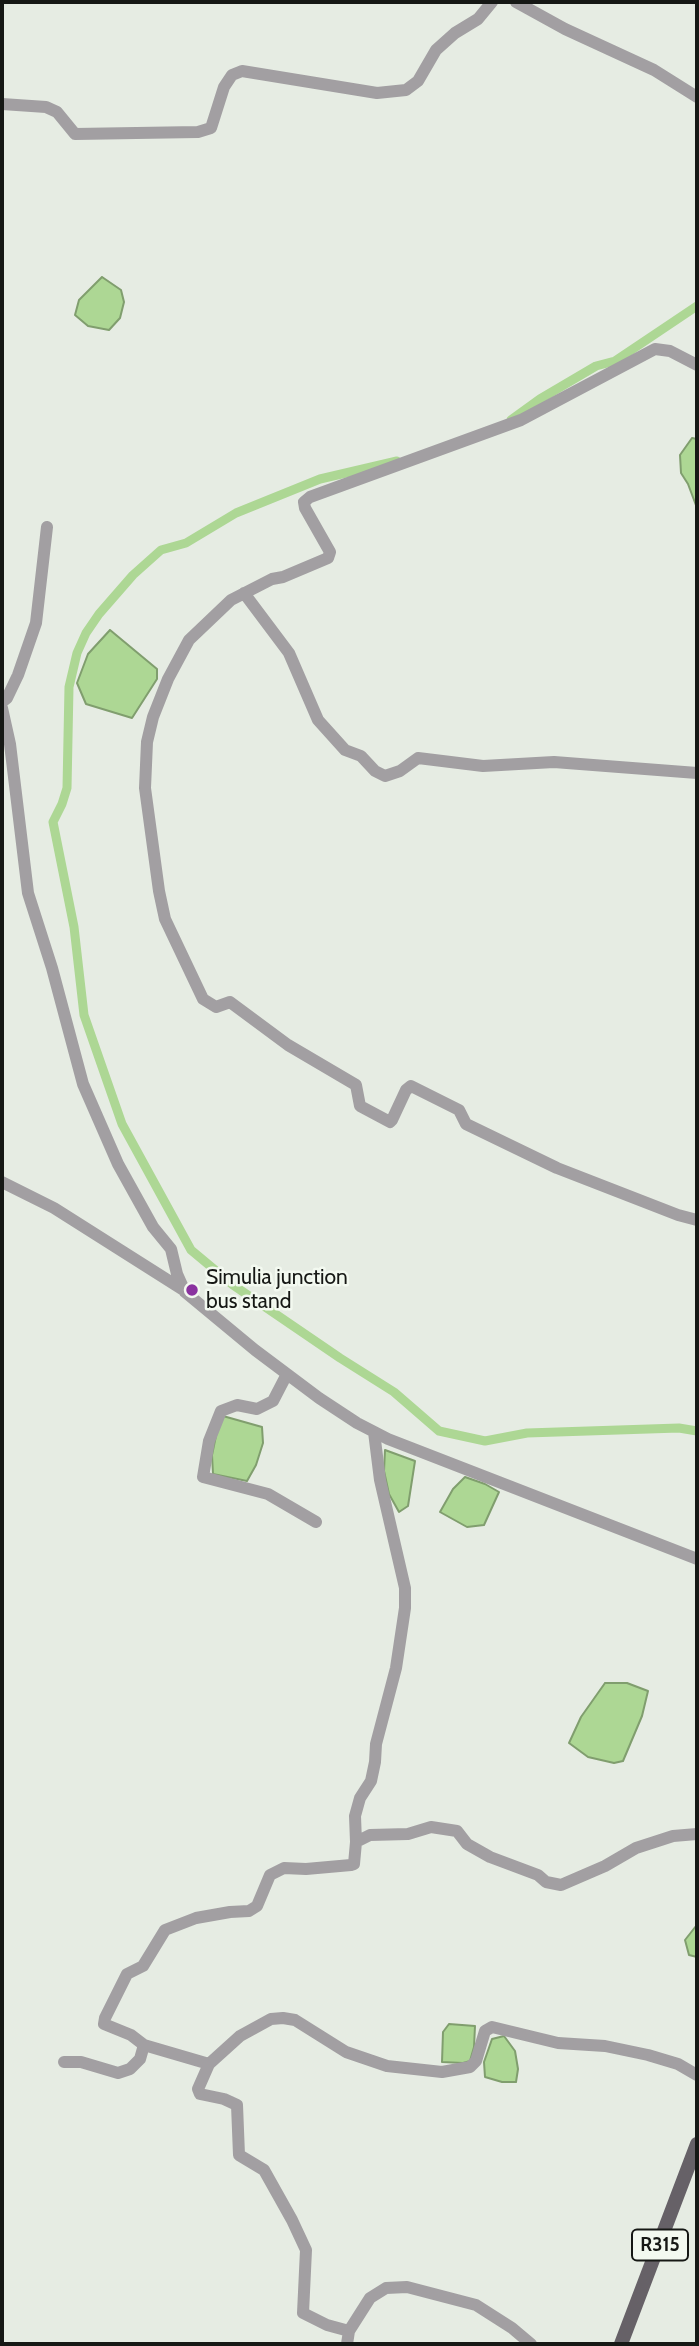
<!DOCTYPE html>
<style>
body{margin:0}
#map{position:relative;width:699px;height:2346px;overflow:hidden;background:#e6ece3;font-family:Cabin,sans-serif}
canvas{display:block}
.frame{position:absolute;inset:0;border:4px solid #161815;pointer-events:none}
</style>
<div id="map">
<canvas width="699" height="2346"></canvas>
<div class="frame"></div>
</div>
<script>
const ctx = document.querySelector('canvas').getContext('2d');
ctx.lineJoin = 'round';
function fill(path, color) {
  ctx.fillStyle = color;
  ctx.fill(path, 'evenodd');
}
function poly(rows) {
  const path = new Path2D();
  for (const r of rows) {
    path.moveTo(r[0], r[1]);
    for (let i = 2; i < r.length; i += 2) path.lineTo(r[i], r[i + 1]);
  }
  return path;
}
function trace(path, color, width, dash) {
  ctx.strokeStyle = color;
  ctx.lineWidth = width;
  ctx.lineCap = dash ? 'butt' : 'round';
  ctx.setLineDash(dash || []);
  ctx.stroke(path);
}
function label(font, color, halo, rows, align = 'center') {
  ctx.font = font + ' Cabin,sans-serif';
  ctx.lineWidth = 5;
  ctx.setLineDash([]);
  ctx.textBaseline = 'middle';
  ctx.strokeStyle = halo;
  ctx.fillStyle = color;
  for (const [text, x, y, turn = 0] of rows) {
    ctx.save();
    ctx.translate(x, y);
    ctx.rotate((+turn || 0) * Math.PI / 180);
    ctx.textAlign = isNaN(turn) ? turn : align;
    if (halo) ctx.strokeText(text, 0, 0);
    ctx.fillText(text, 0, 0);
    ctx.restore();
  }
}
const water = poly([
 [102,277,121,290,124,302,120,318,109,330,88,326,75,315,79,300,102,277],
 [692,438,697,439,697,508,688,484,681,473,680,455,692,438],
 [110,630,157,669,157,679,132,718,86,704,77,683,88,654,110,630],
 [223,1416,262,1427,263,1443,256,1465,247,1481,213,1474,212,1455,217,1431,223,1416],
 [385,1450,415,1461,408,1506,399,1512,389,1494,384,1471,385,1450],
 [465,1477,485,1484,499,1492,484,1525,467,1527,440,1512,453,1489,465,1477],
 [605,1683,627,1683,648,1691,642,1716,623,1761,614,1763,588,1757,569,1743,581,1717,605,1683],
 [696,1926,697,1926,697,1957,689,1955,685,1940,696,1926],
 [449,2024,475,2026,474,2047,470,2061,463,2063,442,2062,443,2032,449,2024],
 [504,2036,515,2051,518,2069,516,2082,502,2082,485,2077,484,2062,492,2039,504,2036]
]);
const canal = poly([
 [511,420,540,399,596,366,615,361,697,306],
 [397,461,320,479,236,513,186,543,161,550,133,575,99,614,86,633,77,653,69,687,67,788,62,804,53,822,74,927,84,1015,122,1124,191,1250,233,1285,340,1358,394,1392,439,1431,485,1441,527,1433,679,1428,697,1431]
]);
const minor = poly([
 [516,2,565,29,654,70,697,97],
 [2,104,46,107,57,112,75,134,198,132,211,128,224,87,232,75,242,71,377,93,406,90,418,81,436,50,455,33,478,19,492,2],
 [697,365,670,351,655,349,521,420,310,497,304,502,305,508,330,552,328,558,283,577,272,579,231,600,189,640,168,679,153,717,147,742,145,788,159,891,165,919,203,999,216,1007,230,1002,234,1005,288,1045,356,1085,360,1106,390,1122,392,1120,406,1090,411,1086,459,1110,466,1124,557,1168,678,1215,697,1220],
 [244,593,289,653,318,720,345,750,361,756,375,771,385,776,400,771,418,758,483,766,554,762,697,773],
 [2,702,7,698,18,675,36,623,47,527],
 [2,708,10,744,28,893,52,968,83,1084,118,1164,153,1227,171,1249,177,1274,185,1292,255,1350,319,1398,357,1423,388,1439,697,1559],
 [2,1182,54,1208,185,1291],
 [287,1374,273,1401,257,1409,237,1405,221,1411,209,1441,203,1477,268,1494,316,1522],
 [356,1842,355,1816,360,1798,371,1781,375,1762,376,1744,396,1668,405,1608,405,1588,380,1480,374,1432],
 [144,2045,131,2035,104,2024,105,2018,127,1974,143,1966,165,1930,196,1918,230,1912,249,1911,257,1906,270,1875,284,1868,306,1869,351,1865,354,1864,356,1842,370,1835,408,1834,431,1827,457,1831,467,1844,490,1857,538,1875,546,1882,561,1885,605,1866,636,1848,673,1836,697,1834],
 [64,2062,81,2062,118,2073,130,2069,140,2059,144,2045,209,2064,198,2089,200,2094,224,2099,237,2105,239,2155,264,2170,292,2220,306,2250,303,2313,327,2325,349,2331],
 [209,2064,240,2036,271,2019,283,2018,295,2020,346,2052,387,2066,442,2072,470,2067,476,2061,485,2031,492,2027,558,2043,605,2046,648,2055,678,2064,697,2075],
 [347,2344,349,2331,370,2298,386,2288,407,2287,476,2305,512,2328,531,2344]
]);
const major = poly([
 [621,2344,697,2144]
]);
const markers = [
 [192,1290,7,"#8a329f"]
];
const shields = [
 [660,2245,56]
];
const shieldNames = [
 ["R315",660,2245]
];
const poiNames = [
 ["Simulia junction",206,1278],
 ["bus stand",206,1302]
];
fill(water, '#add794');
trace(water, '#809e6e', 2);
trace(canal, '#add794', 9);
trace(minor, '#a29fa2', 12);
trace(major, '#666167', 14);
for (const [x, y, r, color] of markers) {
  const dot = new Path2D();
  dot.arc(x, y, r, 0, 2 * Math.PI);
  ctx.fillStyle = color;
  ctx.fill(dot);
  trace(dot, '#f3f9f0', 2.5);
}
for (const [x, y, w] of shields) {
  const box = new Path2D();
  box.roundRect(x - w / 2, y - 15.5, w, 31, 5);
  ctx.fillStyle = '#f3f9f0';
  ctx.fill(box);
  trace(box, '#161815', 2);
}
label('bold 19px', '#161815', null, shieldNames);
label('21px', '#161815', '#f3f9f0', poiNames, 'left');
</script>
